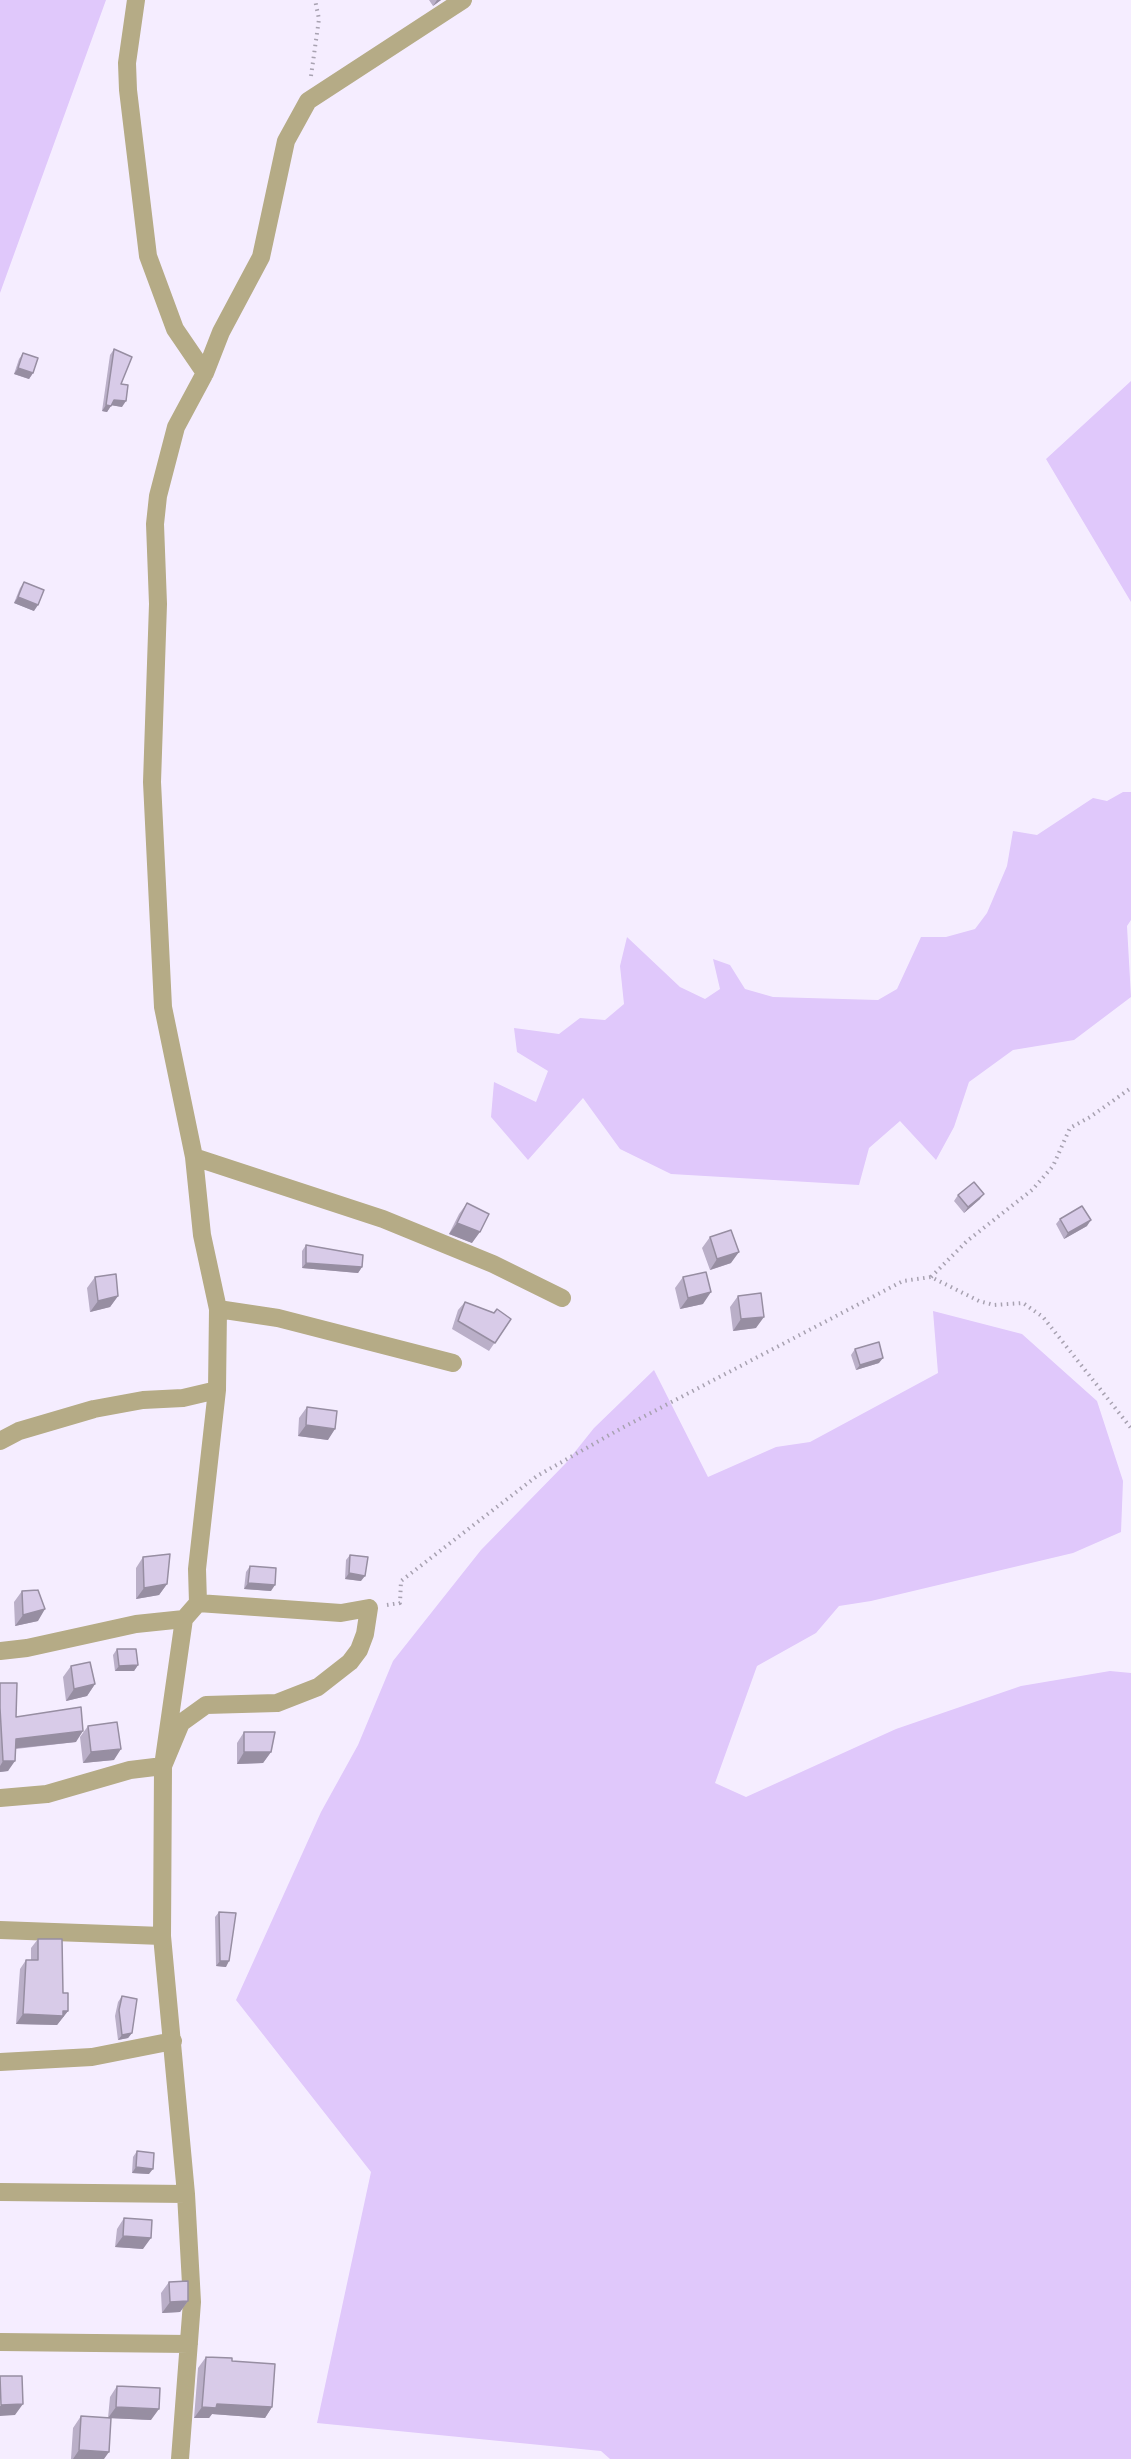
<!DOCTYPE html>
<style>
body{margin:0}
canvas{display:block;background:#f5edff}
</style>
<canvas width="1131" height="2459"></canvas>
<script>
const ctx = document.querySelector('canvas').getContext('2d');
ctx.lineJoin = 'round';
function fill(path, color) {
  ctx.fillStyle = color;
  ctx.fill(path, 'evenodd');
}
function poly(rows) {
  const path = new Path2D();
  for (const r of rows) {
    path.moveTo(r[0], r[1]);
    for (let i = 2; i < r.length; i += 2) path.lineTo(r[i], r[i + 1]);
  }
  return path;
}
function trace(path, color, width, dash) {
  ctx.strokeStyle = color;
  ctx.lineWidth = width;
  ctx.lineCap = dash ? 'butt' : 'round';
  ctx.setLineDash(dash || []);
  ctx.stroke(path);
}
const green = poly([
 [0,0,106,0,0,293],
 [1131,381,1131,602,1046,459],
 [1123,792,1131,792,1131,920,1127,926,1131,997,1074,1040,1013,1050,969,1082,954,1127,936,1160,900,1121,869,1148,859,1185,671,1174,620,1149,583,1098,528,1160,491,1117,494,1082,536,1102,548,1071,517,1052,514,1028,559,1034,580,1018,605,1020,624,1004,620,966,627,937,680,987,705,999,720,989,713,959,730,965,745,989,773,997,878,1000,897,989,921,937,946,937,975,929,987,913,1007,866,1013,831,1037,835,1093,798,1107,801],
 [933,1311,1022,1334,1097,1401,1123,1481,1121,1532,1073,1553,871,1601,839,1606,816,1633,757,1666,715,1783,746,1797,896,1729,1021,1686,1110,1671,1131,1673,1131,2459,610,2459,601,2451,317,2423,371,2172,236,2000,321,1812,358,1745,393,1661,481,1550,566,1463,594,1428,654,1370,708,1477,776,1447,810,1442,938,1373]
]);
const path = poly([
 [311,76,319,19,315,0],
 [931,1277,967,1241,1032,1190,1053,1166,1070,1128,1090,1117,1131,1088],
 [387,1605,400,1603,401,1581,537,1476,620,1429,903,1281,931,1277,979,1301,994,1305,1023,1303,1043,1317,1131,1428]
]);
const street = poly([
 [136,0,127,63,128,90,148,256,175,329,205,373],
 [194,1157,383,1219,493,1264,562,1298],
 [218,1309,278,1318,453,1363],
 [0,1441,19,1431,94,1409,143,1400,183,1398,217,1390],
 [0,1651,27,1648,136,1624,184,1619],
 [0,1798,47,1794,130,1770,163,1766,181,1723,206,1705,277,1703,318,1687,350,1662,359,1650,365,1634,369,1608,341,1613,198,1603],
 [0,1930,162,1936],
 [0,2062,92,2057,173,2041],
 [0,2192,186,2194],
 [0,2342,189,2344],
 [180,2459,192,2302,186,2194,162,1936,163,1766,184,1619,198,1603,197,1569,217,1390,218,1309,202,1235,194,1157,163,1007,152,782,158,604,155,524,158,496,176,427,205,373,221,332,261,257,286,141,308,101,463,0]
]);
const wall = poly([
 [429,0,441,0,433,6],
 [114,349,121,384,122,407,111,405,107,412,102,411,110,355],
 [23,353,33,373,29,379,14,374,19,359],
 [24,582,34,611,14,603,20,588],
 [958,1195,980,1199,964,1213,954,1201],
 [467,1203,472,1243,449,1234,459,1214],
 [1060,1219,1087,1226,1064,1239,1056,1224],
 [710,1237,731,1263,710,1270,702,1248],
 [306,1245,362,1267,358,1273,302,1268,302,1251],
 [95,1277,118,1296,110,1307,90,1312,87,1288],
 [683,1277,703,1304,680,1309,675,1288],
 [738,1296,756,1328,733,1331,730,1307],
 [465,1302,511,1319,489,1351,452,1329,458,1310],
 [855,1349,879,1363,856,1370,851,1355],
 [307,1407,328,1440,298,1436,299,1418],
 [350,1555,361,1581,345,1579,346,1560],
 [143,1557,167,1584,159,1595,136,1599,136,1568],
 [250,1566,271,1591,244,1589,246,1572],
 [22,1591,38,1621,15,1626,14,1602],
 [117,1649,138,1665,134,1671,115,1671,113,1655],
 [71,1666,95,1684,87,1696,66,1701,63,1677],
 [0,1683,16,1717,76,1742,16,1749,8,1771,0,1772],
 [88,1726,114,1760,83,1763,80,1737],
 [244,1732,271,1752,263,1763,237,1764,237,1743],
 [219,1912,226,1967,216,1966,215,1917],
 [38,1939,63,1993,68,2011,57,2025,16,2024,20,1969,26,1960,31,1960,31,1948],
 [122,1996,132,2033,128,2038,118,2040,115,2016,118,2002],
 [137,2151,149,2174,132,2173,133,2157],
 [124,2218,143,2249,115,2247,117,2229],
 [169,2282,188,2301,180,2312,162,2313,161,2293],
 [206,2357,232,2361,272,2407,265,2418,212,2414,209,2418,194,2418,198,2368],
 [117,2386,151,2420,108,2418,110,2397],
 [81,2416,104,2459,71,2459,73,2428]
]);
const shadedWall = poly([
 [437,0,441,0,433,6],
 [18,368,33,373,29,379,14,374],
 [114,400,126,401,122,407,110,405],
 [106,405,111,406,107,412,102,411],
 [18,597,38,605,34,611,14,603],
 [984,1194,980,1199,964,1213,968,1207],
 [1091,1220,1087,1226,1064,1239,1068,1233],
 [457,1223,480,1232,472,1243,449,1234],
 [739,1252,731,1263,710,1270,717,1259],
 [306,1263,362,1267,358,1273,302,1268],
 [711,1292,703,1304,680,1309,688,1298],
 [118,1296,110,1307,90,1312,98,1301],
 [764,1317,756,1328,733,1331,741,1319],
 [883,1358,879,1363,856,1370,860,1365],
 [306,1425,335,1429,328,1440,298,1436],
 [349,1573,365,1576,361,1581,345,1579],
 [248,1583,275,1585,271,1591,244,1589],
 [167,1584,159,1595,136,1599,144,1588],
 [45,1609,38,1621,15,1626,23,1615],
 [138,1665,134,1671,115,1671,119,1666],
 [95,1684,87,1696,66,1701,74,1689],
 [83,1731,76,1742,9,1749,16,1739],
 [121,1749,114,1760,83,1763,91,1752],
 [244,1752,271,1752,263,1763,237,1764],
 [3,1761,15,1761,8,1771,0,1772,0,1766],
 [220,1961,229,1961,226,1967,216,1966],
 [63,2011,68,2011,57,2025,16,2024,23,2014],
 [132,2033,128,2038,118,2040,122,2035],
 [136,2167,153,2169,149,2174,132,2173],
 [123,2236,151,2238,143,2249,115,2247],
 [188,2301,180,2312,162,2313,170,2302],
 [23,2404,15,2415,0,2416,0,2406,1,2405],
 [217,2404,272,2407,265,2418,212,2414,209,2418,194,2418,202,2407],
 [116,2407,159,2409,151,2420,108,2418],
 [79,2450,109,2452,104,2459,73,2459]
]);
const building = poly([
 [114,349,132,357,121,384,128,385,126,401,114,400,111,406,106,405,114,349],
 [23,353,38,358,33,373,18,368,23,353],
 [24,582,44,590,38,605,18,597,24,582],
 [974,1182,984,1194,968,1207,958,1195,974,1182],
 [467,1203,489,1214,480,1232,457,1223,467,1203],
 [1082,1206,1091,1220,1068,1233,1060,1219,1082,1206],
 [731,1230,739,1252,717,1259,710,1237,731,1230],
 [306,1245,363,1255,362,1267,306,1263,306,1245],
 [706,1272,711,1292,688,1298,683,1277,706,1272],
 [116,1274,118,1296,98,1301,95,1277,116,1274],
 [761,1293,764,1317,741,1319,738,1296,761,1293],
 [465,1302,494,1313,497,1309,511,1319,495,1343,458,1321,465,1302],
 [879,1342,883,1358,860,1365,855,1349,879,1342],
 [307,1407,337,1411,335,1429,306,1425,307,1407],
 [170,1554,167,1584,144,1588,143,1557,170,1554],
 [350,1555,368,1557,365,1576,349,1573,350,1555],
 [250,1566,276,1568,275,1585,248,1583,250,1566],
 [38,1590,45,1609,23,1615,22,1591,38,1590],
 [117,1649,136,1649,138,1665,119,1666,117,1649],
 [90,1662,95,1684,74,1689,71,1666,90,1662],
 [0,1683,17,1683,16,1717,81,1707,83,1731,16,1739,15,1761,3,1761,0,1708,0,1683],
 [117,1722,121,1749,91,1752,88,1726,117,1722],
 [244,1732,275,1732,271,1752,244,1752,244,1732],
 [219,1912,236,1913,229,1961,220,1961,219,1912],
 [38,1939,62,1939,63,1993,68,1993,68,2011,63,2011,63,2016,23,2014,26,1960,38,1960,38,1939],
 [122,1996,137,1999,132,2033,122,2035,119,2010,122,1996],
 [137,2151,154,2153,153,2169,136,2167,137,2151],
 [124,2218,152,2220,151,2238,123,2236,124,2218],
 [188,2281,188,2301,170,2302,169,2282,188,2281],
 [206,2357,232,2358,232,2361,275,2364,272,2407,217,2404,216,2408,202,2407,206,2357],
 [0,2376,22,2376,23,2404,1,2405,0,2376],
 [117,2386,160,2388,159,2409,116,2407,117,2386],
 [81,2416,111,2418,109,2452,79,2450,81,2416]
]);
fill(green, '#e0c8fb');
trace(path, '#a8a2b1', 4, [1.5, 4.5]);
trace(street, '#b5ab86', 18);
fill(wall, '#baafc8');
fill(shadedWall, '#978ea2');
fill(building, '#d8cbe8');
trace(building, '#978ea2', 1.5);
</script>
